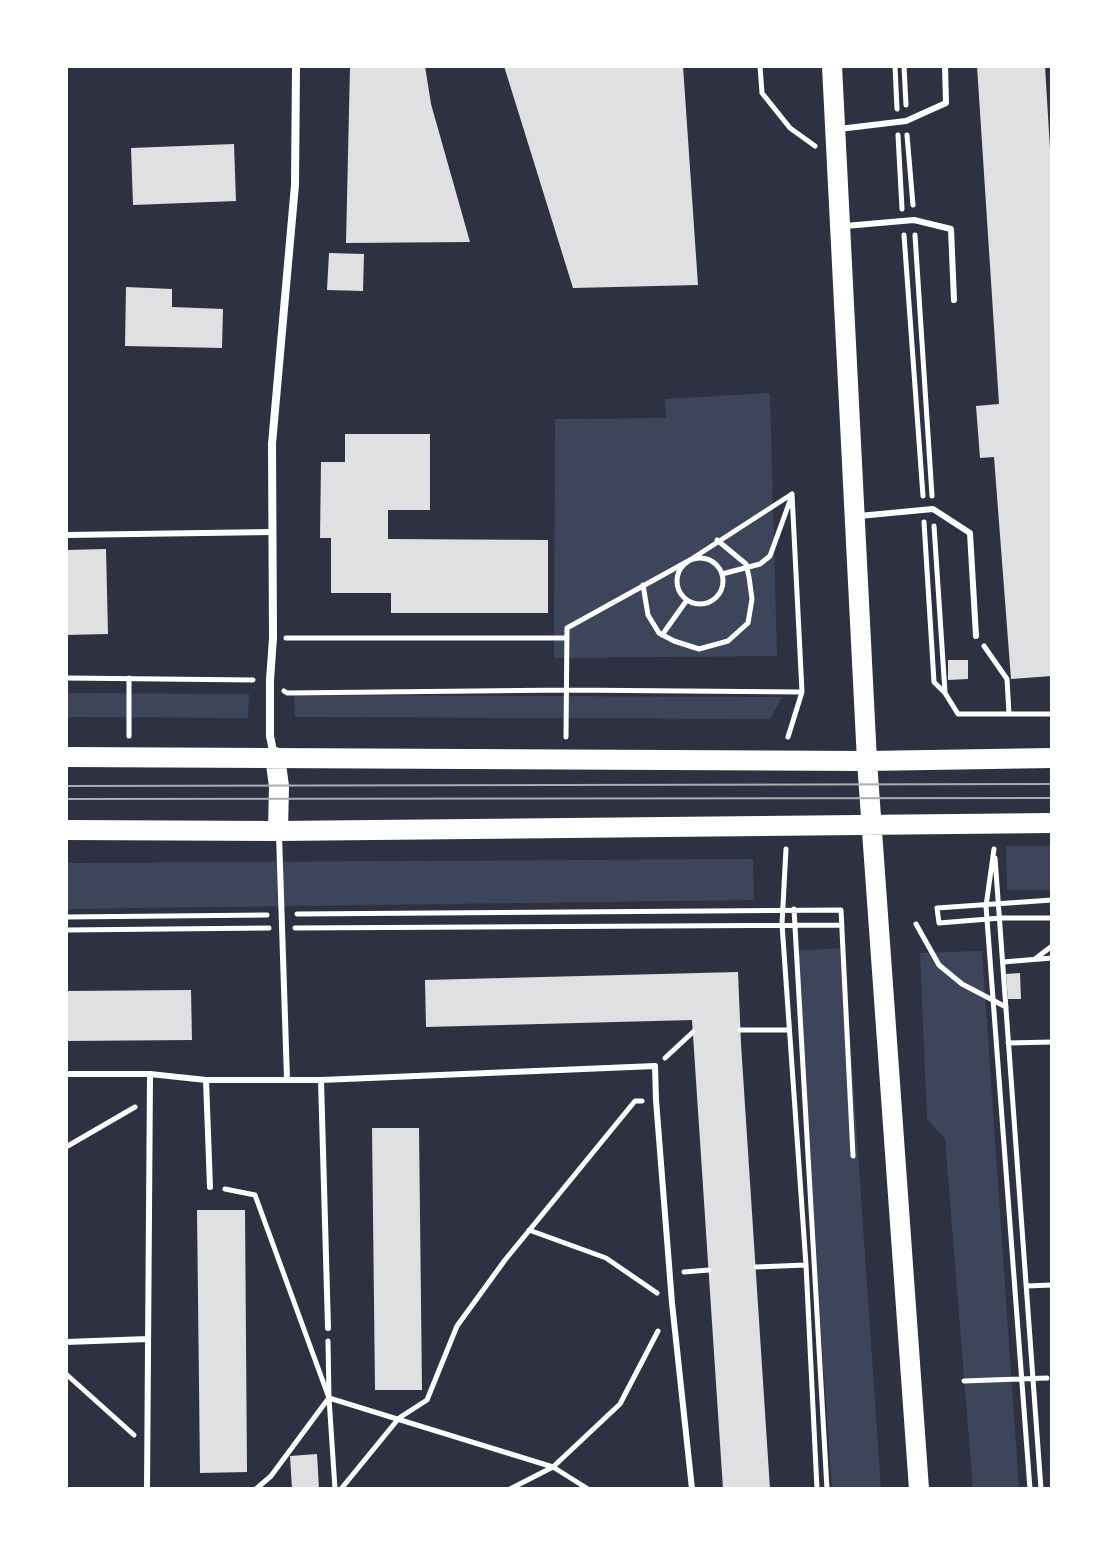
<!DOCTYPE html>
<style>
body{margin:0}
#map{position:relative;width:1118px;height:1555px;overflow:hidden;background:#2d3142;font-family:"Times New Roman",serif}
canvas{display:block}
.frame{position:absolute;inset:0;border:68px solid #fff;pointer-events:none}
</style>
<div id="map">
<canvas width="1118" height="1555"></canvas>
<div class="frame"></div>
</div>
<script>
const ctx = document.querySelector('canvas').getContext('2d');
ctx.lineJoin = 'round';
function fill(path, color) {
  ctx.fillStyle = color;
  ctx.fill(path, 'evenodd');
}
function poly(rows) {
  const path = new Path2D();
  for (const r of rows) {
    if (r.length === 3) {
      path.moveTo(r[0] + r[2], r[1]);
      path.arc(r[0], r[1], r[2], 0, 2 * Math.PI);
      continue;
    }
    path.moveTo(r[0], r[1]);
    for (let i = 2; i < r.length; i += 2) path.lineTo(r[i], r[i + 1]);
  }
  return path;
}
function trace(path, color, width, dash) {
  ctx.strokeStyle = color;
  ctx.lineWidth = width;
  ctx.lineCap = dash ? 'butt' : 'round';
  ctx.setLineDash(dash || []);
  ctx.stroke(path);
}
const green = poly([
 [770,393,777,656,554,658,555,419,666,418,665,399],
 [66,693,249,694,248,718,66,717],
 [294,695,782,697,770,719,295,717],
 [1006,846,1052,846,1052,890,1007,890],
 [753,859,754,900,66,909,66,863],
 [844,948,881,1489,832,1489,794,951],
 [982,951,1019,1489,973,1489,945,1139,927,1119,920,953]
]);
const building = poly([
 [350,66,425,66,431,104,470,242,346,243],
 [504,66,683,66,698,285,573,288],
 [977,66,1045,66,1052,182,1052,676,1011,679,994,457,980,458,976,406,999,404],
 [234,144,236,201,133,205,131,148],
 [329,253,364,254,363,291,327,290],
 [126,287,172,289,172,307,223,309,222,348,125,346],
 [345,434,430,434,430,510,388,510,388,539,548,540,548,613,391,613,391,593,331,593,331,538,320,538,321,462,345,462],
 [106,549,108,634,66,635,66,550],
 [948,660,968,660,968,679,948,680],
 [738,972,741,1044,770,1489,723,1489,692,1020,426,1027,425,980],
 [1020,973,1021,999,1008,999,1006,974],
 [191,990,192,1040,66,1041,66,991],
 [372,1128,419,1128,422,1390,375,1390],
 [197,1210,245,1210,247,1472,200,1473],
 [317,1454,319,1489,292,1489,290,1456]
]);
const path = poly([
 [760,66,762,93,790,128,815,146],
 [895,66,897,109],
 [904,66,906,105],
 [898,135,902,209],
 [907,135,913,205],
 [904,235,923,496],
 [915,235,932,496],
 [924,522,934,682,945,693,958,714,1052,714],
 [934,526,945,692],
 [700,581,23],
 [722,574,760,564,770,556,791,498],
 [643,585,648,615,659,633,674,641,699,649,728,641,748,623,752,599,749,577,746,564,717,540],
 [662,635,687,600],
 [286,638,567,638],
 [984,646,1007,679,1009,714],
 [66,678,253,680],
 [284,691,287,693,567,690,802,692],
 [129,736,129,678],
 [566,737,567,628,690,560,792,494],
 [788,737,802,692,792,494],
 [786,849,782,924,806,1265,817,1489],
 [994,849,986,906,1030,1489],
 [995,858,1041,1489],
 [1052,900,937,908,939,923,1001,918,1052,918],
 [794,909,827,1489],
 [297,914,841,910,853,1156],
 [66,917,267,915],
 [916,924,939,965,962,984,1006,1007],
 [295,928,842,925],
 [66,930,269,928],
 [1035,959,1052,946],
 [1003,962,1052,958],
 [740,1030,788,1030],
 [1008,1043,1052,1042],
 [665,1058,693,1032],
 [66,1147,135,1107],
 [225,1189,255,1195,329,1398,553,1467,588,1489],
 [529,1230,606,1258,657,1293],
 [756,1267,806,1265],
 [684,1272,709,1270],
 [1026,1286,1052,1285],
 [328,1341,329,1398,335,1489],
 [66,1374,134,1435],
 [964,1381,1047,1378],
 [256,1489,271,1476,328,1399],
 [341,1489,399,1418,427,1400,457,1326,505,1260,635,1101,642,1101],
 [510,1489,553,1467,620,1404,658,1331]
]);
const service = poly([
 [839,129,906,121,946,103,945,66],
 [845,226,914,220,951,229,954,300],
 [859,516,933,509,970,533,976,636],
 [66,535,272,532],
 [279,835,287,1079],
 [66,1074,150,1074,206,1080,321,1080,655,1066,656,1100,672,1303,692,1489],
 [206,1080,210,1187],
 [321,1080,328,1328],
 [66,1342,148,1339],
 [147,1489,150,1074]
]);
const minor = poly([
 [274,756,270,736,270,680,273,638,272,444,295,185,296,66]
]);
const primary = poly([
 [832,66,867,761,919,1489],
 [66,757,867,761,1052,758],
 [275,757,279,786,278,831],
 [66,830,278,831,1052,823]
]);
const tram = poly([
 [66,786,1052,784],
 [66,799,1052,798]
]);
fill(green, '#3c4559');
fill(building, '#e0e0e3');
trace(path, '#fff', 5);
trace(service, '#fff', 6);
trace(minor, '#fff', 8);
trace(primary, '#fff', 20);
trace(tram, '#abadb3', 2);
</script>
